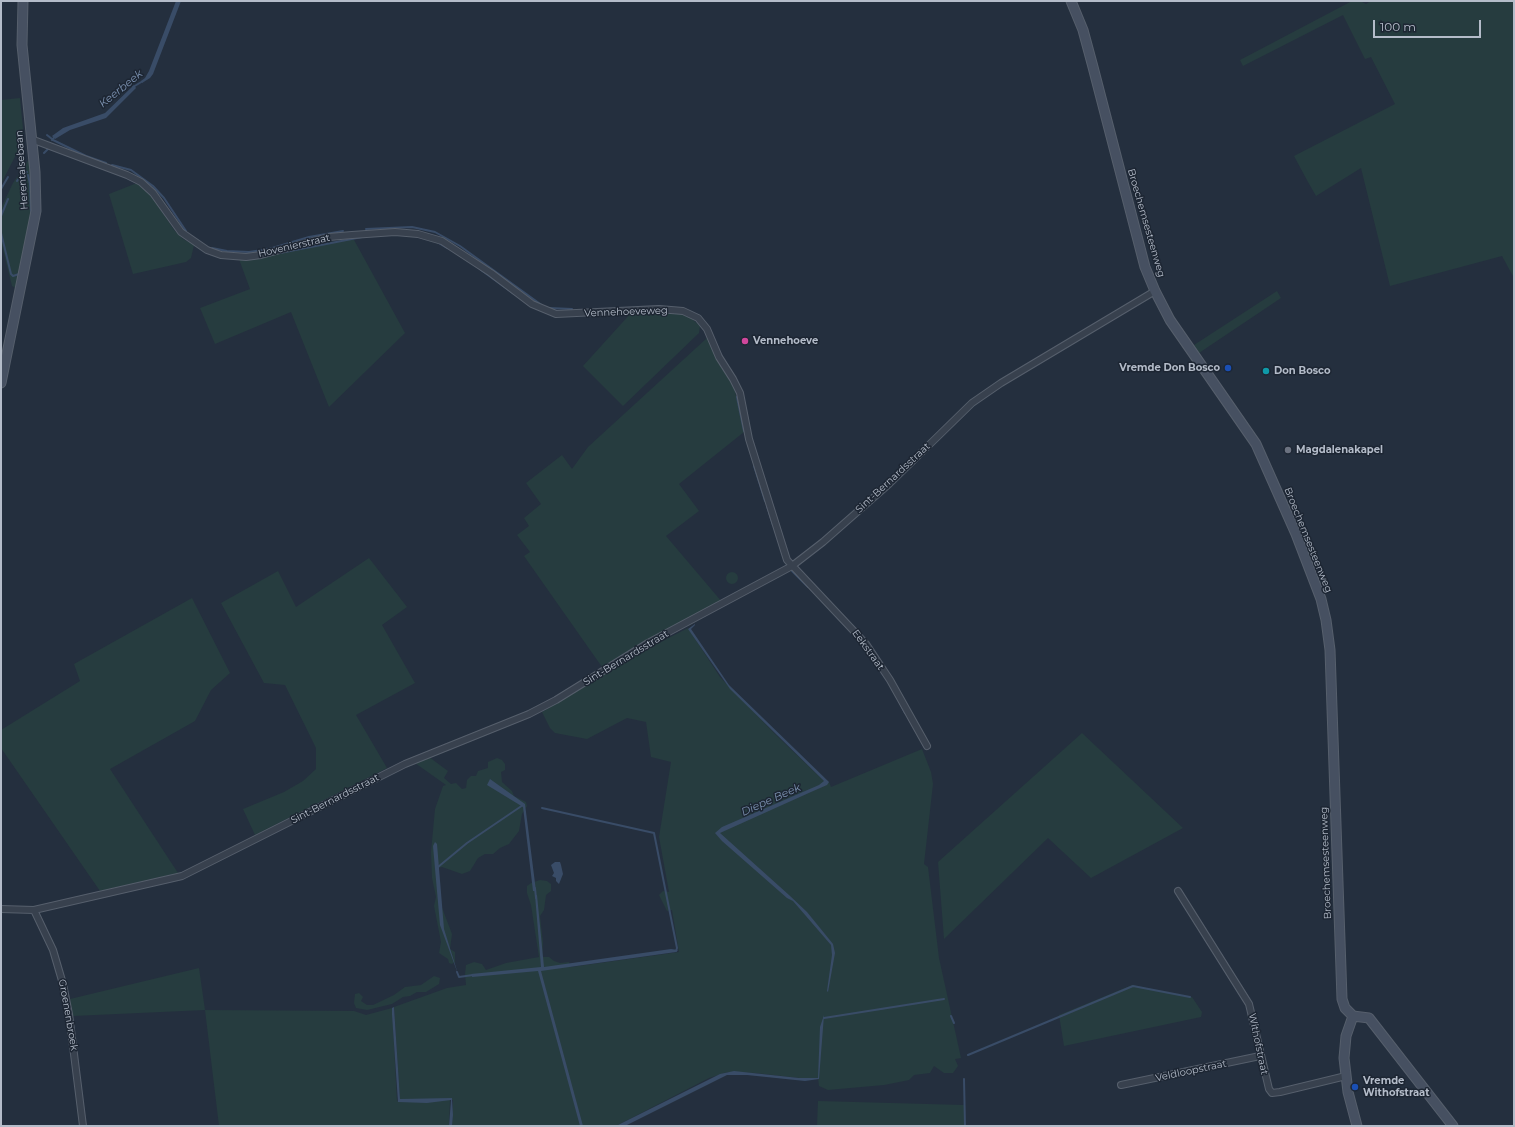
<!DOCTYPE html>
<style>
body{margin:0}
#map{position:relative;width:1515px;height:1127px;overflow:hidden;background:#242f3e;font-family:Montserrat,sans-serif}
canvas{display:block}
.frame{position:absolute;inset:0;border:2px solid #b4bcc9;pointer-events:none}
.scale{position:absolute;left:1373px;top:20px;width:108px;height:18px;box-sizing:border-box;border:2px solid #b4bcc9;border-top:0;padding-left:5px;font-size:12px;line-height:14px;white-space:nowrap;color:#b4bcc9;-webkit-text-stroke:3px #1d2633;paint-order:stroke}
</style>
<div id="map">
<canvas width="1515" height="1127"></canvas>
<div class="frame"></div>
<div class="scale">100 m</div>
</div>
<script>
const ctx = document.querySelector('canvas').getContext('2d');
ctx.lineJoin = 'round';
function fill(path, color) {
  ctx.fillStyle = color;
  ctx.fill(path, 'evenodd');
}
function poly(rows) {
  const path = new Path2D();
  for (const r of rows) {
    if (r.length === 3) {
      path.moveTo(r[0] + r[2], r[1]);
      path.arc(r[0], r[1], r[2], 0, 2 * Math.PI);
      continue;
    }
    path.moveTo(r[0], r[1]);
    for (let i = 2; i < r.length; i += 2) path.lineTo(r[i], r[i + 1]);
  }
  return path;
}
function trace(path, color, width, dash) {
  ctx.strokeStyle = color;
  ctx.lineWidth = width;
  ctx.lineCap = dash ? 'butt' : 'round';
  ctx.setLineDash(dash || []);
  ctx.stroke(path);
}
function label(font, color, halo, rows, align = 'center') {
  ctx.font = font + ' Montserrat,sans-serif';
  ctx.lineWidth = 3;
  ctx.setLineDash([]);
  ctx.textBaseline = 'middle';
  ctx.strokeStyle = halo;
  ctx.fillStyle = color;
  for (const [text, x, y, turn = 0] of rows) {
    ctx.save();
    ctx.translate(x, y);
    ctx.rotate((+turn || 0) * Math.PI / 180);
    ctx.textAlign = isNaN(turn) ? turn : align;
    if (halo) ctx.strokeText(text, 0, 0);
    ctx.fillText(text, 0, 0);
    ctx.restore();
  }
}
const green = poly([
 [1352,1,1360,1,1366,4,1371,1,1514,1,1514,278,1502,256,1390,286,1361,168,1316,196,1308,182,1294,156,1395,104,1371,57,1365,59,1343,15,1243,66,1240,60],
 [20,98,24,139,1,184,1,100],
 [29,159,32,179,31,222,23,263,16,288,12,286,1,242,1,208,13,183],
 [137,183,153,198,174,230,183,239,194,245,191,258,186,262,133,274,109,194],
 [353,238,405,333,329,407,291,312,215,344,200,308,250,289,239,259,258,259,294,249],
 [1277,291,1281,298,1199,353,1194,345],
 [666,312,682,314,692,319,700,326,699,333,623,406,583,366,631,313],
 [707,338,718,362,734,387,744,432,679,484,699,511,666,536,722,602,648,639,602,667,524,556,530,552,517,535,529,526,524,518,541,504,526,483,562,455,572,469,588,447],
 [369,558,407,607,382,625,415,683,356,715,387,768,255,835,243,809,284,792,303,781,316,769,316,748,285,685,264,683,221,603,278,571,296,607],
 [732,578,6],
 [192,598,230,673,211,690,195,721,110,769,178,873,100,891,1,748,1,730,80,681,74,664],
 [688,628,720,677,774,733,824,781,829,782,831,787,922,749,931,772,933,784,924,864,928,867,939,958,961,1058,955,1059,958,1066,953,1073,944,1073,934,1066,930,1073,914,1075,909,1080,884,1085,828,1090,819,1086,818,1078,799,1078,755,1073,728,1072,709,1078,616,1126,452,1126,453,1100,450,1100,449,1126,219,1126,205,1010,73,1016,70,999,199,968,205,1010,354,1011,366,1015,392,1008,397,1101,400,1100,394,1007,447,988,466,985,465,974,466,965,474,962,482,964,486,970,506,963,539,957,531,905,527,893,527,886,531,883,540,880,547,881,551,884,551,891,546,895,544,910,540,916,543,943,542,957,549,957,554,961,560,963,569,962,571,967,679,952,672,910,667,911,659,895,663,891,669,892,659,837,671,762,651,757,646,722,627,718,587,739,555,733,550,728,542,712,637,654],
 [1082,733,1183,828,1091,878,1048,838,944,939,938,862],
 [429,757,448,771,444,778,451,784,456,783,462,789,466,788,467,780,471,776,476,776,478,771,488,768,488,762,497,758,502,760,505,764,505,770,501,772,502,782,512,791,514,796,526,802,527,806,522,814,519,831,509,844,500,848,493,854,485,854,478,858,470,871,462,874,442,867,438,868,441,905,452,934,450,949,455,952,455,962,452,964,449,963,448,959,439,953,441,942,434,906,436,897,432,878,431,852,435,809,443,786,446,785,415,763],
 [434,976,440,978,439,984,426,992,417,992,410,996,403,997,392,1004,367,1010,356,1008,354,1003,355,994,359,993,363,997,361,1001,367,1005,373,1005,394,995,405,987,421,985],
 [1132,985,1192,997,1202,1012,1201,1017,1064,1046,1059,1015],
 [818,1101,964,1105,964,1126,817,1126]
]);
const water = poly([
 [176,1,181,1,153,74,150,78,142,83,141,81,145,78,149,71],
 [134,85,136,88,106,118,70,130,55,139,52,136,63,128,105,113],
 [695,624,695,625,691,629,729,685,829,782,827,785,811,792,720,833,789,895,807,912,833,944,835,953,828,992,827,991,832,955,831,945,793,901,787,898,722,841,715,833,722,827,819,785,824,781,730,689,688,629],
 [490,779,525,804,536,891,533,891,523,807,487,785],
 [435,842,437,844,444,929,458,974,440,925,433,846],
 [555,862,560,862,561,865,563,874,559,884,556,881,556,878,552,876,554,873,551,865],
 [535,895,537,895,544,967,671,949,678,950,676,952,541,971,583,1126,580,1126,538,971,472,977,472,975,471,974,541,967],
 [394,1007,400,1099,452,1098,453,1115,452,1126,449,1126,451,1100,427,1103,398,1102,392,1015,392,1008],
 [824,1015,819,1079,805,1081,747,1075,727,1075,625,1126,616,1126,720,1074,734,1071,799,1078,818,1078,820,1027]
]);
const stream = poly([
 [133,87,143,81],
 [47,135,52,139],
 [52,140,55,136],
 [53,140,86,156,106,163],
 [44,153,48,149],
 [112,165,131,170,153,186,164,198,186,231],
 [28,175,30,184,31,212],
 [17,181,22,173,27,172],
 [1,189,8,177],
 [1,216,8,199],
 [366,229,412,227,435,232,460,246,543,306],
 [1,233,11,274,13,276,19,274],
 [437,242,447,248],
 [212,248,227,251,249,252,269,249,309,237,343,231],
 [280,253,362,237],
 [481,270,514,294],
 [549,308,572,309],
 [737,397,744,431],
 [754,466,765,501],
 [767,506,773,525],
 [792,571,808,587],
 [861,643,872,659],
 [900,703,905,713],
 [542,808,654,833,677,948,676,951],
 [438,867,467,843,523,805],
 [535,888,536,898],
 [457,972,459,977,473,975],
 [951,1016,954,1023],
 [824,1018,944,999],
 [968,1055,1133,986,1190,997],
 [964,1079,965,1126]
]);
const street = poly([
 [31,139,127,175,141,182,153,193,181,232,207,250,221,255,246,257,261,255,329,237,352,235,395,232,418,234,442,241,491,273,532,304,556,314,659,309,683,311,698,318,707,329,719,357,733,379,740,393,749,439,787,560,866,644,890,680,927,746],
 [1178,891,1249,1004,1269,1089,1272,1093,1280,1092,1346,1076],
 [1,909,34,910,182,876,405,764,529,714,556,700,648,643,792,566,823,542,889,484,972,403,1001,383,1155,291],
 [34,910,53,950,63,984,69,1014,83,1126],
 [1121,1085,1260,1056]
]);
const secondary = poly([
 [1071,1,1083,30,1093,67,1145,267,1155,291,1170,320,1256,444,1296,534,1321,599,1326,620,1330,650,1342,999,1345,1008,1353,1016],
 [1,383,36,211,35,172,22,45,23,1],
 [1353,1016,1369,1018,1453,1126],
 [1353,1016,1346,1036,1344,1058,1348,1092,1357,1126]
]);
const markers = [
 [745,341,4,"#d1479c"],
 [1228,368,4,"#1a4fb4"],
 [1266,371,4,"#0f9aa8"],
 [1288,450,4,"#6b7280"],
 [1355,1087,4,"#1a4fb4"]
];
const streetNames = [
 ["Herentalsebaan",22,170,-94],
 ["Broechemsesteenweg",1146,223,74],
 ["Hovenierstraat",294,246,-13],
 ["Vennehoeveweg",626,312,-2],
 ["Sint-Bernardsstraat",893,478,-43],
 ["Broechemsesteenweg",1308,540,68],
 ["Eekstraat",868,650,54],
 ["Sint-Bernardsstraat",626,658,-31],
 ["Sint-Bernardsstraat",335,799,-27],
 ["Broechemsesteenweg",1326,863,-92],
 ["Groenenbroek",68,1015,80],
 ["Withofstraat",1258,1044,78],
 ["Veldloopstraat",1191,1071,-12]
];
const poiNames = [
 ["Vennehoeve",753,341],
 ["Vremde Don Bosco",1220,368,"right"],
 ["Don Bosco",1274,371],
 ["Magdalenakapel",1296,450],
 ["Vremde",1363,1081],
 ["Withofstraat",1363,1093]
];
const waterNames = [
 ["Keerbeek",121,89,-39],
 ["Diepe Beek",771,800,-24]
];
fill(green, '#263c3f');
fill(water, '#394c67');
trace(stream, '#394c67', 2);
trace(street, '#565f6c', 8);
trace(secondary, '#565f6c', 11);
trace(street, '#38414e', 6);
trace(secondary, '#465061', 9);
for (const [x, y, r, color] of markers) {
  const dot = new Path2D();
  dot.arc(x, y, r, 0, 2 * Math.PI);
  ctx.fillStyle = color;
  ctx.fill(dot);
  trace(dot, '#1d2633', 1.5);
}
label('10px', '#b4bcc9', '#1d2633', streetNames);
label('bold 10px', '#b4bcc9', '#1d2633', poiNames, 'left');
label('italic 11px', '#7c92b1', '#1d2633', waterNames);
</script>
